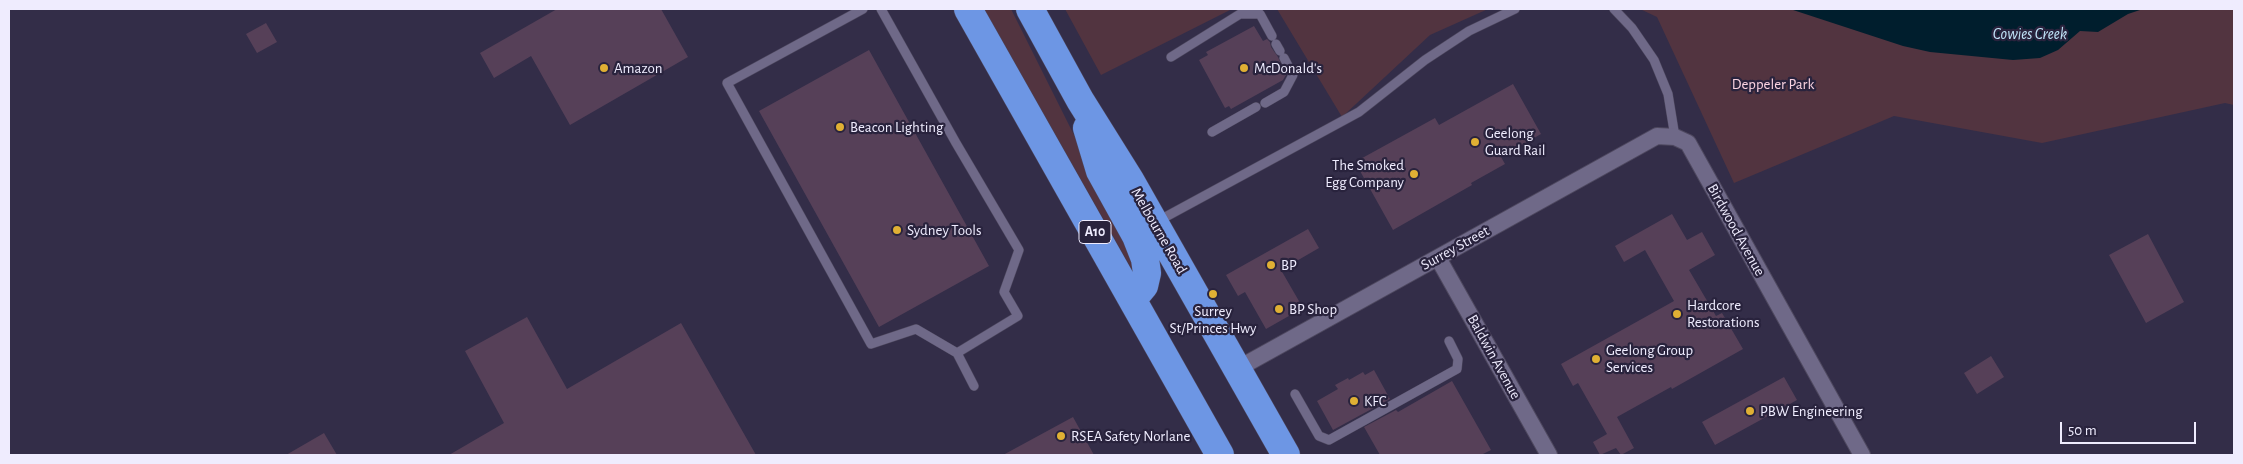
<!DOCTYPE html>
<style>
body{margin:0}
#map{position:relative;width:2243px;height:464px;overflow:hidden;background:#332d48;font-family:"Alegreya Sans",sans-serif}
canvas{display:block}
.frame{position:absolute;inset:0;border:10px solid #efecfe;pointer-events:none}
.scale{position:absolute;left:2060px;top:422px;width:136px;height:22px;box-sizing:border-box;border:2px solid #efecfe;border-top:0;padding-left:6px;font-size:15px;line-height:18px;white-space:nowrap;color:#efecfe;-webkit-text-stroke:4px #29233d;paint-order:stroke}
</style>
<div id="map">
<canvas width="2243" height="464"></canvas>
<div class="frame"></div>
<div class="scale">50 m</div>
</div>
<script>
const ctx = document.querySelector('canvas').getContext('2d');
ctx.lineJoin = 'round';
function fill(path, color) {
  ctx.fillStyle = color;
  ctx.fill(path, 'evenodd');
}
function poly(rows) {
  const path = new Path2D();
  for (const r of rows) {
    path.moveTo(r[0], r[1]);
    for (let i = 2; i < r.length; i += 2) path.lineTo(r[i], r[i + 1]);
  }
  return path;
}
function trace(path, color, width, dash) {
  ctx.strokeStyle = color;
  ctx.lineWidth = width;
  ctx.lineCap = dash ? 'butt' : 'round';
  ctx.setLineDash(dash || []);
  ctx.stroke(path);
}
function label(font, color, halo, rows, align = 'center') {
  ctx.font = font + ' "Alegreya Sans",sans-serif';
  ctx.lineWidth = 4.5;
  ctx.setLineDash([]);
  ctx.textBaseline = 'middle';
  ctx.strokeStyle = halo;
  ctx.fillStyle = color;
  for (const [text, x, y, turn = 0] of rows) {
    ctx.save();
    ctx.translate(x, y);
    ctx.rotate((+turn || 0) * Math.PI / 180);
    ctx.textAlign = isNaN(turn) ? turn : align;
    if (halo) ctx.strokeText(text, 0, 0);
    ctx.fillText(text, 0, 0);
    ctx.restore();
  }
}
const green = poly([
 [984,9,1011,9,1078,143,1132,243,1134,273],
 [1065,9,1232,9,1101,75],
 [1277,9,1488,9,1430,35,1342,117],
 [1640,9,2234,9,2234,105,2225,103,2042,143,1894,116,1734,183,1657,17]
]);
const water = poly([
 [1790,9,2143,9,2128,14,2098,32,2080,31,2058,50,2040,58,2013,60,1930,52,1903,46]
]);
const building = poly([
 [557,9,661,9,688,57,570,125,531,56,494,78,480,53],
 [266,23,277,42,257,53,246,34],
 [1254,26,1263,41,1267,39,1270,42,1271,47,1278,57,1286,75,1283,80,1231,109,1229,106,1225,108,1199,60,1208,55,1206,52],
 [869,50,989,266,879,327,759,111],
 [1513,84,1541,134,1501,157,1505,164,1471,183,1472,185,1393,230,1355,162,1435,118,1439,125],
 [1672,214,1687,240,1702,232,1715,255,1689,270,1716,316,1722,313,1743,349,1672,389,1671,387,1617,417,1634,448,1621,455,1616,448,1600,455,1593,442,1607,434,1578,383,1573,386,1561,364,1674,301,1645,250,1624,262,1615,246],
 [1308,229,1319,248,1281,270,1303,308,1266,329,1245,292,1238,296,1226,275],
 [2148,234,2184,302,2146,323,2109,255],
 [527,317,567,389,681,323,756,455,449,455,504,423,465,351],
 [1991,356,2004,377,1977,394,1964,373],
 [1374,370,1390,399,1333,430,1317,401,1338,389,1335,385,1348,378,1349,380,1363,372,1365,375],
 [1784,377,1797,400,1715,445,1702,422],
 [1452,381,1491,450,1481,455,1380,455,1364,427,1396,410,1398,412],
 [1073,417,1094,455,1003,455],
 [324,433,337,455,286,455]
]);
const lane = poly([
 [863,9,727,83,871,344,916,329,957,353,1018,316,1004,292,1019,250,956,143,881,9],
 [1614,9,1632,28,1654,60,1668,94,1675,137],
 [1276,44,1280,51],
 [1171,57,1240,14,1260,14,1272,36],
 [1265,103,1284,92,1293,75,1284,58],
 [1212,132,1256,107],
 [1158,221,1359,112,1425,60,1469,31,1515,9],
 [957,353,974,386],
 [1295,394,1319,436,1329,440,1457,369,1458,359,1449,341]
]);
const street = poly([
 [1438,258,1549,455],
 [1237,369,1657,136,1675,137,1688,143,1862,455]
]);
const highway = poly([
 [968,9,1220,455],
 [1030,9,1080,100,1130,180,1286,455],
 [1087,128,1100,171,1136,236,1145,259,1147,273,1144,286,1133,299]
]);
const markers = [
 [604,68,5,"#e0b034"],
 [1244,68,5,"#e0b034"],
 [840,127,5,"#e0b034"],
 [1475,142,5,"#e0b034"],
 [1414,174,5,"#e0b034"],
 [897,230,5,"#e0b034"],
 [1271,265,5,"#e0b034"],
 [1213,294,5,"#e0b034"],
 [1279,309,5,"#e0b034"],
 [1677,314,5,"#e0b034"],
 [1596,359,5,"#e0b034"],
 [1354,401,5,"#e0b034"],
 [1750,411,5,"#e0b034"],
 [1061,436,5,"#e0b034"]
];
const shields = [
 [1095,232,32]
];
const shieldNames = [
 ["A10",1095,232]
];
const poiNames = [
 ["Amazon",614,68],
 ["McDonald's",1254,68],
 ["Beacon Lighting",850,127],
 ["Geelong",1485,133],
 ["Guard Rail",1485,150],
 ["The Smoked",1404,165,"right"],
 ["Egg Company",1404,182,"right"],
 ["Sydney Tools",907,230],
 ["BP",1281,265],
 ["Hardcore",1687,305],
 ["Restorations",1687,322],
 ["BP Shop",1289,309],
 ["Surrey",1213,311,"center"],
 ["St/Princes Hwy",1213,328,"center"],
 ["Geelong Group",1606,350],
 ["Services",1606,367],
 ["KFC",1364,401],
 ["PBW Engineering",1760,411],
 ["RSEA Safety Norlane",1071,436]
];
const parkNames = [
 ["Deppeler Park",1773,84]
];
const streetNames = [
 ["Birdwood Avenue",1736,230,61],
 ["Melbourne Road",1159,231,60],
 ["Surrey Street",1455,248,-29],
 ["Baldwin Avenue",1494,357,61]
];
const waterNames = [
 ["Cowies Creek",2030,34]
];
fill(green, '#523440');
fill(water, '#001e2d');
fill(building, '#564058');
trace(lane, '#4e485f', 10);
trace(street, '#4e485f', 18);
trace(highway, '#4e485f', 29);
trace(lane, '#6f6988', 9);
trace(street, '#6f6988', 16);
trace(highway, '#6d96e4', 28);
for (const [x, y, r, color] of markers) {
  const dot = new Path2D();
  dot.arc(x, y, r, 0, 2 * Math.PI);
  ctx.fillStyle = color;
  ctx.fill(dot);
  trace(dot, '#29233d', 2);
}
for (const [x, y, w] of shields) {
  const box = new Path2D();
  box.roundRect(x - w / 2, y - 11.5, w, 23, 4);
  ctx.fillStyle = '#29233d';
  ctx.fill(box);
  trace(box, '#efecfe', 1);
}
label('bold 14px', '#efecfe', null, shieldNames);
label('15px', '#efecfe', '#29233d', poiNames, 'left');
label('15px', '#fad3e1', '#29233d', parkNames);
label('15px', '#efecfe', '#29233d', streetNames);
label('italic 16px', '#c0e4f8', '#29233d', waterNames);
</script>
